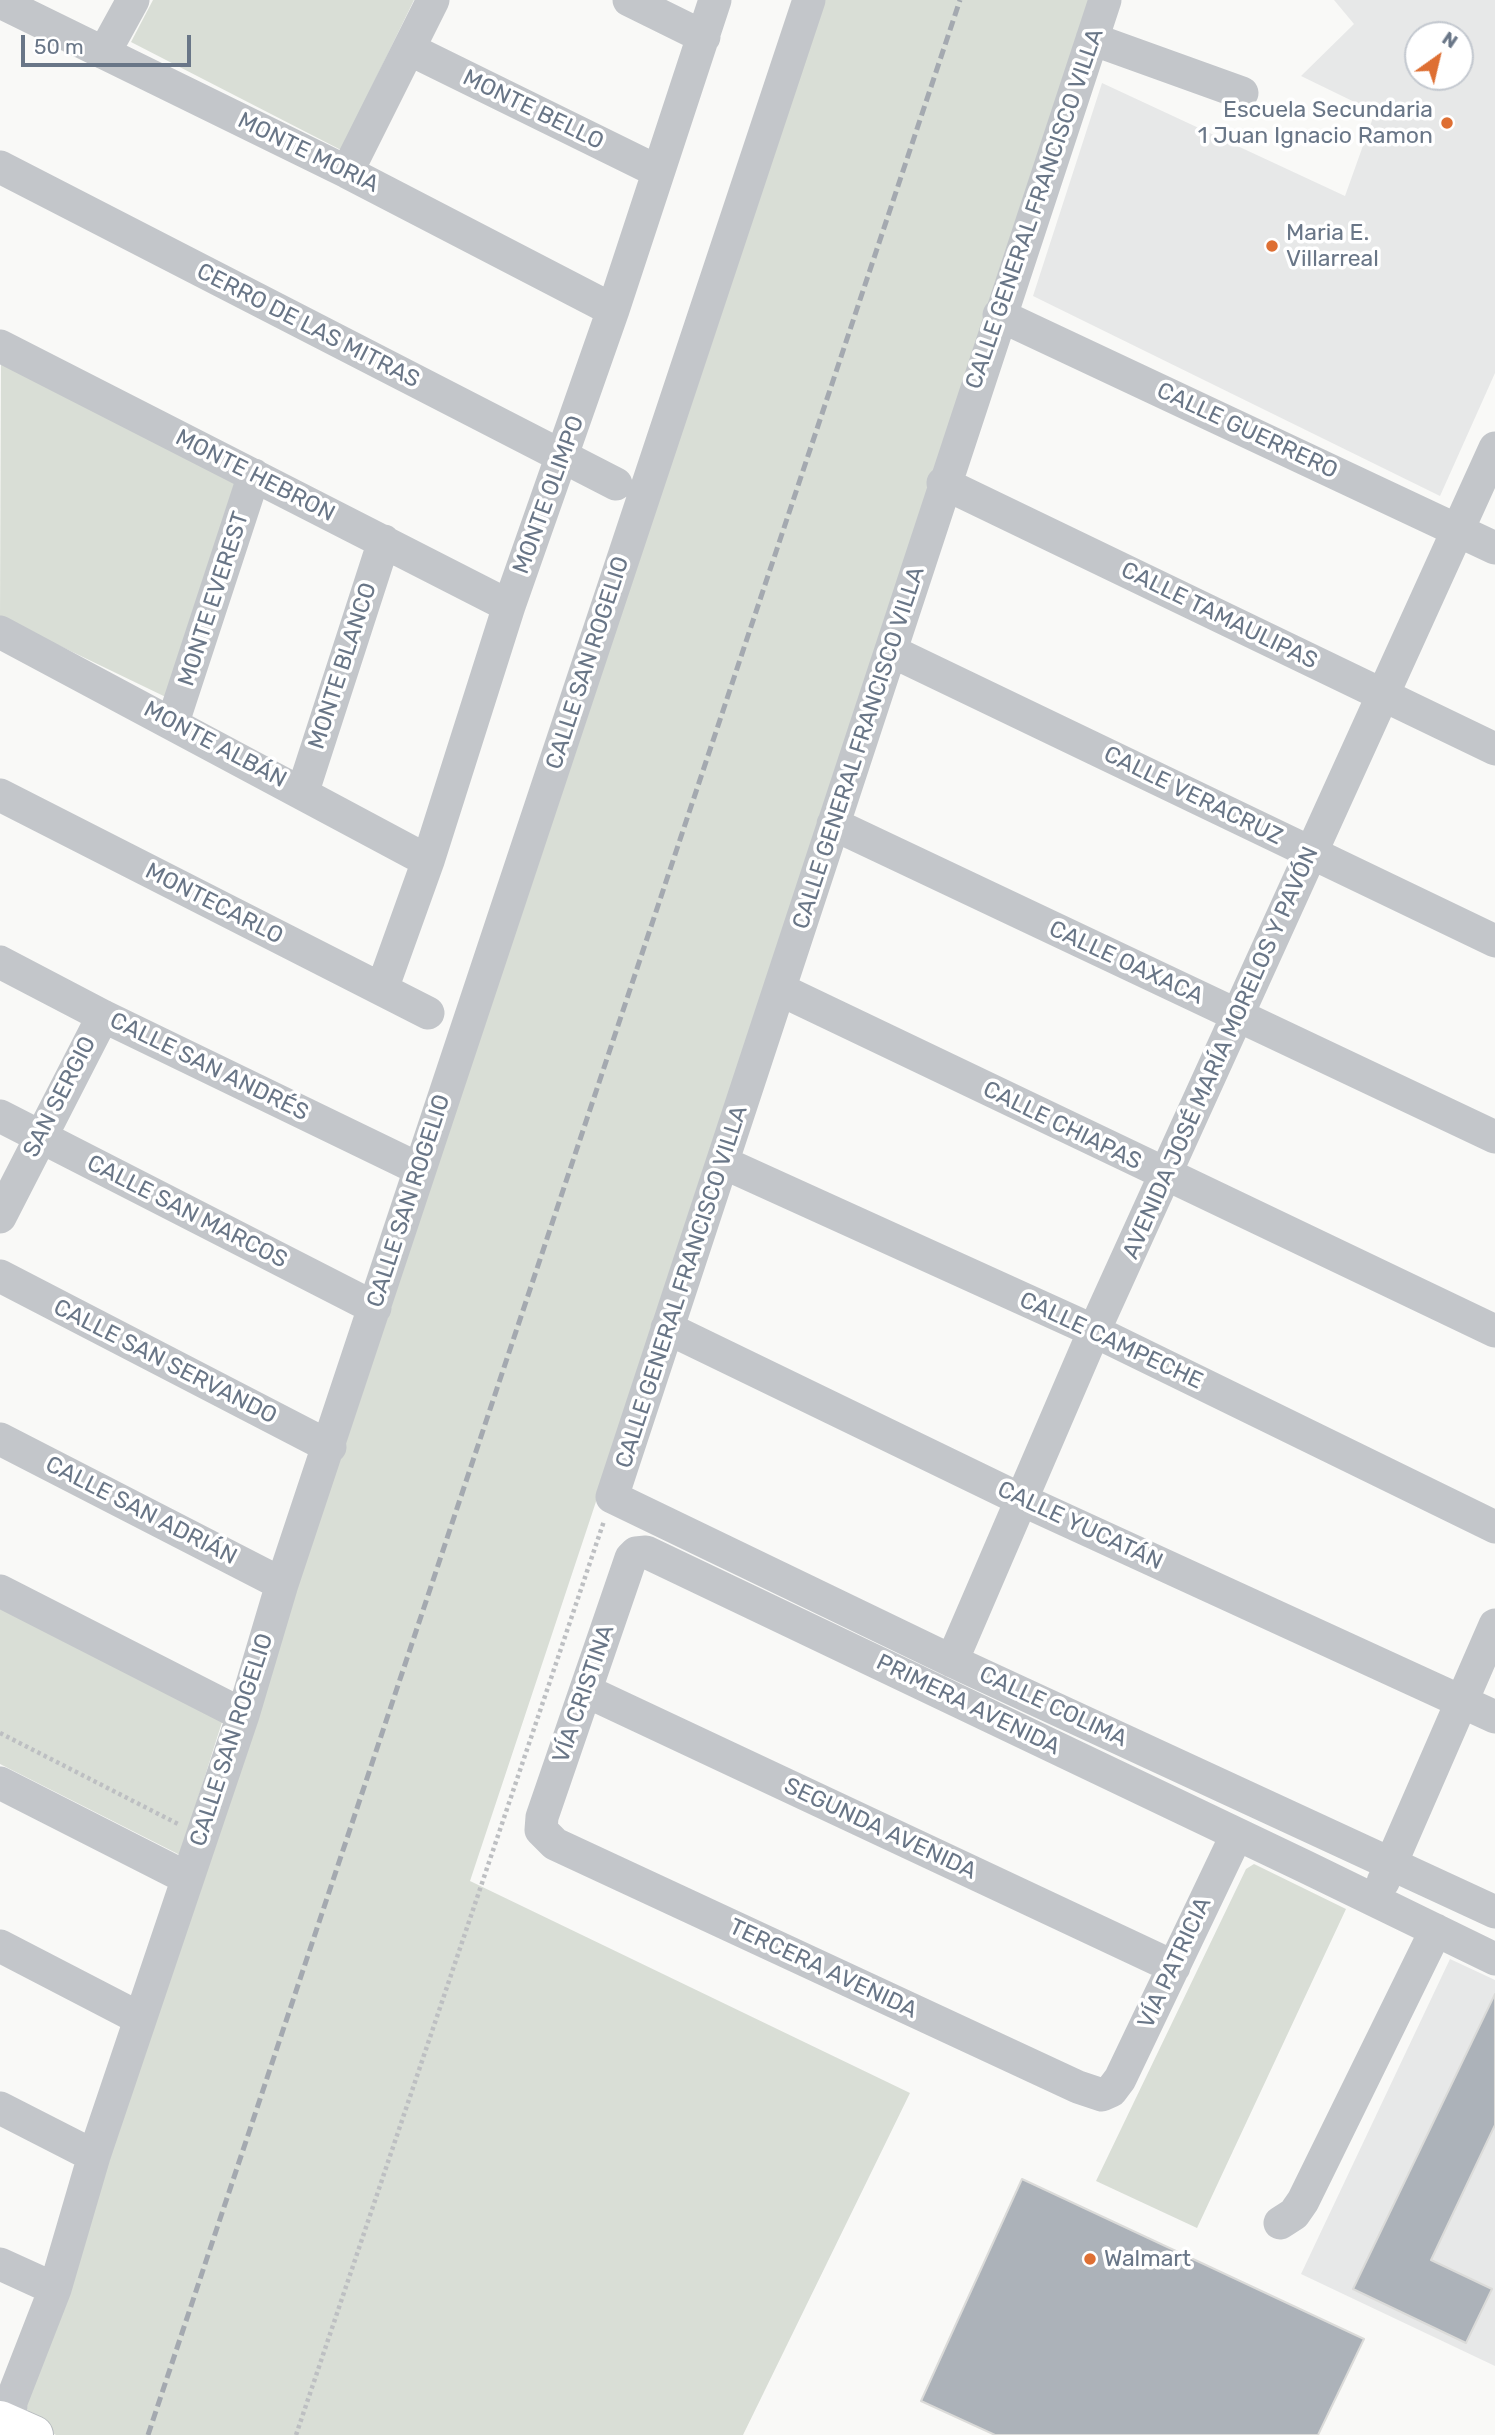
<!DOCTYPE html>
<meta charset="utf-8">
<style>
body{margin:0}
#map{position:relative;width:1495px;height:2435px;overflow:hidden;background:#f9f9f7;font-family:Rubik,sans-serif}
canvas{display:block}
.north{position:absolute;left:1404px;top:21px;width:70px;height:70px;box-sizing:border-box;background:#fff;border:2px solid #c3c8cf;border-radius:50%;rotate:34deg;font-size:19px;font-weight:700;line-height:28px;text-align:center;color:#697687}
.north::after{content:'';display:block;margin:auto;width:24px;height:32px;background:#de6f33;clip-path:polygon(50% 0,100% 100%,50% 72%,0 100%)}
.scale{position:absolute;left:21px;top:35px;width:170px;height:32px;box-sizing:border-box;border:4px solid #697687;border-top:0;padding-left:9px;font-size:21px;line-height:24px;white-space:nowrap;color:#697687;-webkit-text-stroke:5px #fff;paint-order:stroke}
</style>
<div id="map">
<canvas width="1495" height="2435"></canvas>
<div class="north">N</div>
<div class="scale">50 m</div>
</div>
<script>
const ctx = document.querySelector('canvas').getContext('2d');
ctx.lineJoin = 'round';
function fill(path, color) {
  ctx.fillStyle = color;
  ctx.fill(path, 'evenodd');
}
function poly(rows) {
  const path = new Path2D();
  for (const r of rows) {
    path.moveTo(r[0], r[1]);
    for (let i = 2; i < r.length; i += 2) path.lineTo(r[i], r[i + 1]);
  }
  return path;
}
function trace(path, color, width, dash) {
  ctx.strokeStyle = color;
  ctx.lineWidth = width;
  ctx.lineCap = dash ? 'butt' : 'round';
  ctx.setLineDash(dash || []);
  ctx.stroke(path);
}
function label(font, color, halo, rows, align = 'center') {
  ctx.font = font + ' Rubik,sans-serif';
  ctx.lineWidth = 7;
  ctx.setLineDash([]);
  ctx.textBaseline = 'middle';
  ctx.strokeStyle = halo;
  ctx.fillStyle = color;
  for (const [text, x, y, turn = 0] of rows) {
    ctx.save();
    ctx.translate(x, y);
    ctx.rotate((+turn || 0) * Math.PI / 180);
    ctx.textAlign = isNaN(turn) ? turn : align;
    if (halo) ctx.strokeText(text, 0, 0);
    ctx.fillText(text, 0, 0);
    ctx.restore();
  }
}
const built = poly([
 [1334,0,1495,0,1495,373,1440,496,1033,296,1102,83,1345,196,1375,112,1301,76,1354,24],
 [1460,35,1460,77,1418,77,1418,35],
 [1450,1959,1495,1980,1495,2366,1301,2274]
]);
const green = poly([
 [153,0,414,0,341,150,131,42],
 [824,0,1090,0,752,1032,470,1881,910,2093,743,2435,56,2435,32,2423,25,2403],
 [1,361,240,485,174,701,0,617],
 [0,1606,223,1719,180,1855,0,1764],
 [1254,1864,1346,1909,1197,2228,1096,2181,1246,1869]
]);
const building = poly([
 [1495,1994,1495,2125,1431,2260,1492,2289,1466,2343,1353,2289,1495,1994],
 [1022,2179,1364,2339,1318,2435,995,2435,921,2401,1022,2179]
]);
const path = poly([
 [0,1733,180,1825],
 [296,2435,604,1521]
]);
const minor = poly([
 [629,0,704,37],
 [1105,0,612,1497,952,1661,1495,1912],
 [0,2,347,172,613,310],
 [1092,39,1242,93],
 [409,49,657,171],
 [104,53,133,0],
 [0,167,616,484],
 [347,172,433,0],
 [999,315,1495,548],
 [0,346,509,606],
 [943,483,1495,749],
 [0,632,428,861],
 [891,651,1495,941],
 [173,722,254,475],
 [303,791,384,541],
 [0,795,428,1013],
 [833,824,1495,1137],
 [0,962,103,1016,419,1169],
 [382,989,428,861,509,606,613,310,715,0],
 [781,990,1495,1331],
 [0,1116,375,1308],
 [724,1163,1094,1331,1495,1527],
 [0,1217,103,1016],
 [0,1276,330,1447],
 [667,1328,1022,1500,1495,1717],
 [0,1439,282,1584],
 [0,1591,243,1715],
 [952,1661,1094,1331,1495,448],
 [586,1691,1174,1967],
 [0,1783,187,1878],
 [1237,1834,1120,2079,1111,2091,1102,2095,1078,2087,555,1844,541,1830,542,1817,631,1558,636,1553,646,1552,1306,1867,1495,1959],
 [1383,1882,1495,1625],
 [0,1946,139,2018],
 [0,2108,94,2156],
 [1280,2223,1294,2214,1303,2201,1436,1930],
 [0,2264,55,2289],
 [10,2435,11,2402,55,2289,94,2156,243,1715,282,1584,809,0]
]);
const major = poly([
 [0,2420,34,2435]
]);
const rail = poly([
 [148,2435,960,0]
]);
const markers = [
 [1447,123,7,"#de6f33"],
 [1272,246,7,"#de6f33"],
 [1090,2259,7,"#de6f33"]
];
const streetNames = [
 ["MONTE BELLO",533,110,26],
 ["MONTE MORIA",308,153,26],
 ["CALLE GENERAL FRANCISCO VILLA",1035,209,-71],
 ["CERRO DE LAS MITRAS",308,326,27],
 ["CALLE GUERRERO",1247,431,25],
 ["MONTE HEBRON",255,476,27],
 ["MONTE OLIMPO",549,495,-70],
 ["MONTE EVEREST",214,599,-72],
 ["CALLE TAMAULIPAS",1219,616,26],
 ["CALLE SAN ROGELIO",588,663,-72],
 ["MONTE BLANCO",343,666,-72],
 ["MONTE ALBÁN",215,745,28],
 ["CALLE GENERAL FRANCISCO VILLA",859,748,-72],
 ["CALLE VERACRUZ",1193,796,26],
 ["MONTECARLO",214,904,27],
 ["CALLE OAXACA",1126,963,25],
 ["AVENIDA JOSÉ MARÍA MORELOS Y PAVÓN",1221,1053,-66],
 ["CALLE SAN ANDRÉS",209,1067,26],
 ["SAN SERGIO",60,1097,-63],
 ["CALLE CHIAPAS",1062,1126,26],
 ["CALLE SAN ROGELIO",409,1201,-72],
 ["CALLE SAN MARCOS",187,1212,27],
 ["CALLE GENERAL FRANCISCO VILLA",682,1287,-72],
 ["CALLE CAMPECHE",1111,1341,25],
 ["CALLE SAN SERVANDO",165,1362,27],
 ["CALLE SAN ADRIÁN",141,1511,27],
 ["CALLE YUCATÁN",1080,1526,25],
 ["VÍA CRISTINA",584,1694,-71],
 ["PRIMERA AVENIDA",968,1705,26],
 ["CALLE COLIMA",1053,1707,25],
 ["CALLE SAN ROGELIO",232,1740,-72],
 ["SEGUNDA AVENIDA",880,1829,25],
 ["VÍA PATRICIA",1175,1963,-65],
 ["TERCERA AVENIDA",823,1969,25]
];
const poiNames = [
 ["Escuela Secundaria",1433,110,"right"],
 ["1 Juan Ignacio Ramon",1433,136,"right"],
 ["Maria E.",1286,233],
 ["Villarreal",1286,259],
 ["Walmart",1104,2259]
];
fill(built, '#e7e8e8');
fill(green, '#d9ded6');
fill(building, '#acb2b9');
trace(building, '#dbdbd9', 2);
trace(major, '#b6babe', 40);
trace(path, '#bdbfc2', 4.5, [3.5, 3.5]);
trace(minor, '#c3c6ca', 33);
trace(major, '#fff', 38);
trace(rail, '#a4a9b0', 5, [10, 5]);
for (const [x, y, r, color] of markers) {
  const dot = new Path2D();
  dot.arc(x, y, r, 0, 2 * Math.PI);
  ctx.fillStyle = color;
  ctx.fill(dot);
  trace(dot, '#fff', 2.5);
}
label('23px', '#697687', '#fff', streetNames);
label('23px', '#697687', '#fff', poiNames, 'left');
</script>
